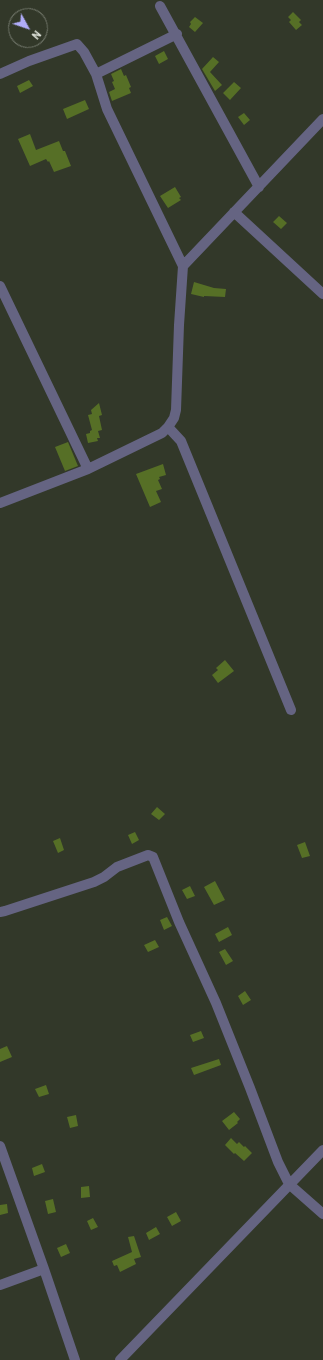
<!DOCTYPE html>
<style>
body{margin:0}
#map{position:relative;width:323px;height:1360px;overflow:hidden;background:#323829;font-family:Barlow,sans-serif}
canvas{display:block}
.north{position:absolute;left:8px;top:8px;width:40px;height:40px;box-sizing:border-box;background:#323829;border:1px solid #767b6f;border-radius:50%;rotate:130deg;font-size:11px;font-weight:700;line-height:16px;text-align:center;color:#dce0d7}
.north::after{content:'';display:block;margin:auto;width:14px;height:18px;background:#b1adfa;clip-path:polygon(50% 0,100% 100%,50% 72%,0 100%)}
</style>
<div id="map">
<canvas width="323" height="1360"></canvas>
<div class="north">N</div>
</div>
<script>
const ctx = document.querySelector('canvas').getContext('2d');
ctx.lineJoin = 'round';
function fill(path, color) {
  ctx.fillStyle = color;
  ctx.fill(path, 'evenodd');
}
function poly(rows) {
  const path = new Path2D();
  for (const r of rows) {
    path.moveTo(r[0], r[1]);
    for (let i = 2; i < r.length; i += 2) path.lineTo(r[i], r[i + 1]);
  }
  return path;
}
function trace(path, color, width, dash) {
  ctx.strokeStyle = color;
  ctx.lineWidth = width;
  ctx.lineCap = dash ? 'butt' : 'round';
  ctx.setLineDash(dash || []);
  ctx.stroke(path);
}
const building = poly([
 [293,12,301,20,299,22,302,25,296,30,289,22,291,20,288,17],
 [195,17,203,23,195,32,189,27,191,24,190,22],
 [164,51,168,59,159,64,155,56],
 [213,57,219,62,210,72,222,85,215,91,202,69],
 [121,69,124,76,126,75,131,87,129,88,131,93,112,101,109,92,115,89,112,82,114,81,111,74],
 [29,80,33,86,20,93,17,86],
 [234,82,241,88,230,100,223,93],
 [85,100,89,109,67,119,63,109],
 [244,113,250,120,244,125,238,117],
 [30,134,36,150,59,141,63,151,65,151,71,166,54,172,49,161,48,162,46,159,30,166,18,139],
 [175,187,181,197,179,198,181,200,168,208,160,196],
 [279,216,287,223,281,229,273,222],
 [194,282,214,288,226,289,225,297,204,296,204,297,191,294],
 [99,403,102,415,99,416,102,430,98,431,100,438,97,438,98,441,88,443,86,434,90,433,90,431,92,430,88,415,92,414,91,410],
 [68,442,78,466,65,471,55,447],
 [163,464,166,475,159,477,160,479,158,480,162,489,156,491,161,502,150,507,136,474],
 [225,660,234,671,218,683,212,675,218,670,216,668],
 [157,807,165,814,159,820,151,814],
 [135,832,139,840,132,844,128,835],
 [60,838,64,850,58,853,53,841],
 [305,842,310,856,302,858,297,845],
 [215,881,225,900,214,905,204,887],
 [190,886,195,896,187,899,182,890],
 [167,917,172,926,164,930,160,920],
 [228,927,232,935,219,942,215,934],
 [155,940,159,947,148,952,144,945],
 [225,949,233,961,226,965,219,952],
 [245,991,251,1000,243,1005,238,996],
 [201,1031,204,1038,193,1042,190,1035],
 [7,1046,12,1057,0,1062,0,1049],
 [219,1059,221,1065,194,1075,191,1068],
 [46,1085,49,1094,39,1097,35,1089],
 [234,1112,240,1119,237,1122,238,1123,229,1130,222,1121],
 [76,1115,78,1126,70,1128,67,1117],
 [231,1138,237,1144,239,1142,244,1147,245,1146,252,1153,244,1161,235,1153,234,1154,225,1145],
 [42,1164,45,1172,34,1176,32,1168],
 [89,1186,90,1197,81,1198,81,1187],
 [53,1199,56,1212,48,1214,45,1201],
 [7,1204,8,1213,0,1215,0,1205],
 [176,1212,181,1221,172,1226,167,1217],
 [93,1218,98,1227,91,1230,87,1221],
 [156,1227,160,1234,149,1240,146,1233],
 [134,1236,141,1257,134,1259,136,1264,120,1272,117,1265,114,1266,112,1261,132,1252,128,1237],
 [66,1244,70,1253,61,1257,57,1248]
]);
const minor = poly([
 [160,6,259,187],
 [0,74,29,61,77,44,84,52,96,74,107,109,183,266],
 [96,74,177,34],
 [234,212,323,294],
 [0,286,88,469],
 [168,427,181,441,291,710],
 [0,503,88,469,162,433,168,427,174,418,176,410,179,325,183,266,323,119],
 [0,912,5,911,94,882,104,877,117,867,148,855,153,857,179,922,216,1003,250,1088,278,1162,289,1184,323,1214],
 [0,1146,44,1269,75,1360],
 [0,1285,44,1269],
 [120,1360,323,1150]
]);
fill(building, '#566f26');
trace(minor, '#656482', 10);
</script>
